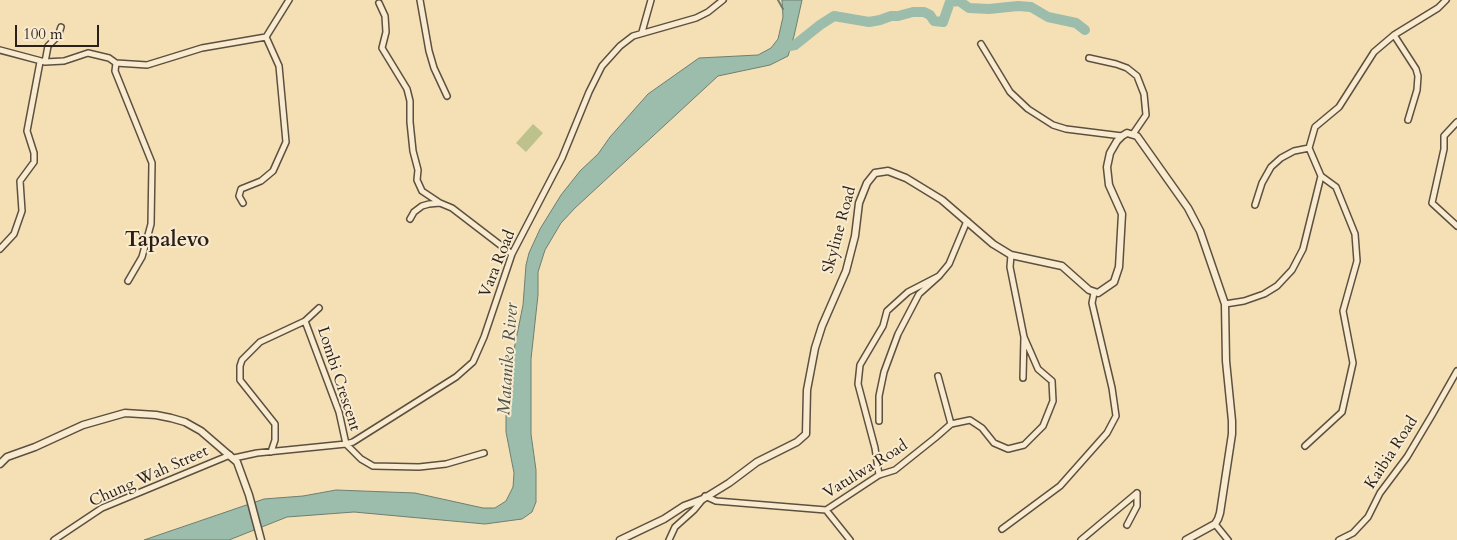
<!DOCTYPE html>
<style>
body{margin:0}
#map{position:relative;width:1457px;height:540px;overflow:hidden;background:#f5e0b5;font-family:Cardo,serif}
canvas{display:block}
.scale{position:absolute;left:15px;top:25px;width:84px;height:22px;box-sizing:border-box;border:2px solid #2a2019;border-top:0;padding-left:6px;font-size:15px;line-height:18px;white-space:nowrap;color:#2a2019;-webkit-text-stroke:4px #f8ebcf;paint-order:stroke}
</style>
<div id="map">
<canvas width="1457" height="540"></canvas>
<div class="scale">100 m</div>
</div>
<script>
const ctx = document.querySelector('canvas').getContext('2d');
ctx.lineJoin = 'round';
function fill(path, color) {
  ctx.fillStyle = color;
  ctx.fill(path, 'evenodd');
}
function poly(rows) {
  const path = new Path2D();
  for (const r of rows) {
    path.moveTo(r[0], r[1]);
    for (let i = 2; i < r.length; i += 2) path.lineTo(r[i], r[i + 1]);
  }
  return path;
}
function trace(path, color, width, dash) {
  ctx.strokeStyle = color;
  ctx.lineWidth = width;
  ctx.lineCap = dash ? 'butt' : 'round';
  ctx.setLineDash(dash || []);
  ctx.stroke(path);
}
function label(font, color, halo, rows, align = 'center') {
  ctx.font = font + ' Cardo,serif';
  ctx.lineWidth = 4;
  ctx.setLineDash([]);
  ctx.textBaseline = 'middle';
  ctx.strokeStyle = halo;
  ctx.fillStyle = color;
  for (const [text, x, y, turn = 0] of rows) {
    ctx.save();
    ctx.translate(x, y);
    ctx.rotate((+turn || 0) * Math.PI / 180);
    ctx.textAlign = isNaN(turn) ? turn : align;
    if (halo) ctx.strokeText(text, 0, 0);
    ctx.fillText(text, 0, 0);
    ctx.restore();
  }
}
const green = poly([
 [533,124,543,133,526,152,516,143]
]);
const water = poly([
 [782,0,802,0,794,36,788,56,770,65,718,76,575,208,561,223,545,250,538,272,538,295,531,359,531,434,536,470,536,502,532,512,522,519,485,524,354,512,287,517,229,540,144,540,264,499,303,496,336,490,415,493,483,508,495,508,506,501,513,487,514,473,506,432,506,389,523,305,526,265,529,253,540,229,561,195,580,171,598,154,610,137,648,94,699,58,758,55,771,48,778,39,783,17,782,0]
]);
const stream = poly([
 [778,0,783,9]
]);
const river = poly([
 [784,47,795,45,820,25,834,16,869,22,880,20,891,16,898,16,913,12,924,12,930,15,934,21,943,22,950,2,959,1,969,8,989,9,1018,6,1031,7,1048,17,1076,23,1085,30]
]);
const minor = poly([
 [420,0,429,51,434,68,447,96],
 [379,3,385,16,386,32,382,48,407,89,410,101,410,122,413,151,418,170,417,180,422,191,440,203],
 [642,32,651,0],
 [1394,35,1416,69,1418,76,1417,90,1408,120],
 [981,44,1010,92,1028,109,1053,125,1066,129,1122,136],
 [0,50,45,62,64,61,88,53,109,58,116,63,147,65,202,48,266,37,289,0],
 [1089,58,1116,64,1127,68,1137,76,1144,94,1146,115,1133,134],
 [45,62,48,46,58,36,61,27],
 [116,63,115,71,152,163,151,224,142,257,128,281],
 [1457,122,1444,136,1444,149,1432,203,1457,226],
 [243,203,239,196,241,189,261,181,273,171,286,142,279,66,266,37],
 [1255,205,1262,183,1271,167,1281,158,1294,151,1309,148],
 [410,219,414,212,422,206,429,204,440,203,452,208,512,254],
 [0,249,14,234,22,211,20,181,34,162,34,153,27,131,40,62],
 [1011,255,1010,267,1024,337,1023,378],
 [1225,304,1244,301,1264,294,1277,286,1292,270,1303,249,1321,176],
 [305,321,339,412,346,444,361,459,373,466,419,467,446,464,484,453],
 [879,421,879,396,884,372,898,334,919,294,939,276,949,264,967,221],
 [951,424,970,420,982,428,994,443,1008,449,1024,445,1043,426,1053,401,1052,381,1038,369,1024,337],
 [1305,446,1342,412,1353,363,1343,311,1357,261,1355,234,1336,187,1321,176,1309,148,1315,127,1339,107,1374,52,1394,35,1438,8,1446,0],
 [271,452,275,440,275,424,240,380,240,366,242,360,260,342,305,321,319,308],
 [234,458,257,453,346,444,353,442,456,377,473,362,484,337,512,254,562,158,589,92,602,66,620,46,633,36,696,18,708,12,723,0],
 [879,475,875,448,858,384,860,365,883,326,887,311,908,292,939,276],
 [705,496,716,501,826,510,850,540],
 [826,510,879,475,895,470,935,438,951,424,938,376],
 [1215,524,1228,540],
 [1127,525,1137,506,1137,493],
 [1002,529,1060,486,1107,433,1116,416,1112,388,1092,303,1094,293],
 [54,540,102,508,230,455],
 [669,540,675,527,694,510,703,499],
 [1081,540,1137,493],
 [1339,540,1353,533,1368,517,1380,493,1407,457,1432,415,1457,371]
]);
const tertiary = poly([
 [0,464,7,457,35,447,83,425,125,413,156,415,171,418,185,422,201,431,237,462,249,495,261,540],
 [620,540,664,519,684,506,703,499,729,483,757,462,797,442,806,434,807,390,815,348,822,326,846,271,855,236,859,203,867,183,875,173,888,171,906,178,942,200,993,244,1011,255,1062,266,1089,290,1098,293,1114,282,1119,267,1122,214,1109,185,1107,167,1110,153,1117,141,1122,136,1127,133,1137,136,1188,208,1200,231,1225,304,1226,361,1232,421,1232,434,1220,513,1218,519,1215,524,1186,540]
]);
const streetNames = [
 ["Skyline Road",840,230,-75],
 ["Vara Road",498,264,-68],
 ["Lombi Crescent",338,379,72],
 ["Kaibia Road",1392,453,-57],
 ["Vatulwa Road",866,470,-32],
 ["Chung Wah Street",149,477,-24]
];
const waterNames = [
 ["Mataniko River",509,359,-86]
];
const districtNames = [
 ["Tapalevo",167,241]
];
fill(green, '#bdc28c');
fill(water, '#9cbdab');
trace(water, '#6e7e71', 1);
trace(stream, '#6e7e71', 2);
trace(river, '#9cbdab', 10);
trace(minor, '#5d5040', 8);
trace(tertiary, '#5d5040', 9);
trace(minor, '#f8ebcf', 5);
trace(tertiary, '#f8ebcf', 6);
label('16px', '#2a2019', '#f8ebcf', streetNames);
label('italic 18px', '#4c4f45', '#f8ebcf', waterNames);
label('bold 21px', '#2a2019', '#f8ebcf', districtNames);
</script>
